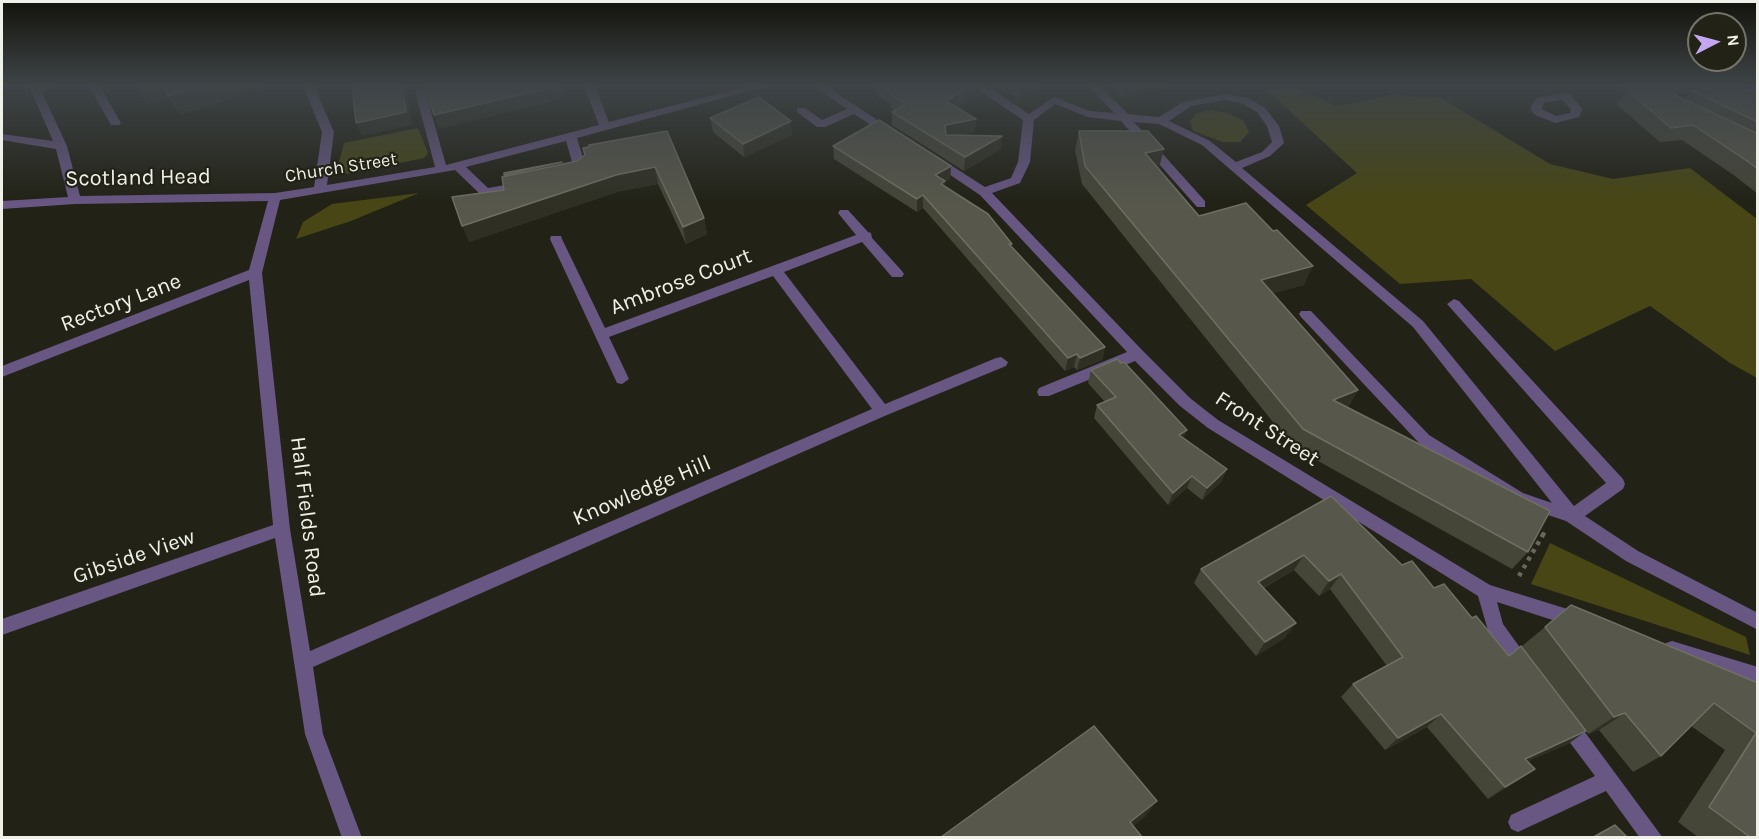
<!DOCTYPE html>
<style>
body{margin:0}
#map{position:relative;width:1759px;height:839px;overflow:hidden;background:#222216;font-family:Karla,sans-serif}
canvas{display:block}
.frame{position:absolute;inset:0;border:3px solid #eff0e7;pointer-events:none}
.north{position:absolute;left:1687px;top:12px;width:60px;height:60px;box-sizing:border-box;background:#222216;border:2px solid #74746a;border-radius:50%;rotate:84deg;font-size:16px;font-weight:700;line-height:24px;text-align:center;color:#eff0e7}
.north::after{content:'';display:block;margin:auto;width:21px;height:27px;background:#c4a7f1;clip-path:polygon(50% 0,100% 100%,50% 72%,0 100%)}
</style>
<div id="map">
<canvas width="1759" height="839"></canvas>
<div class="frame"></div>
<div class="north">N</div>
</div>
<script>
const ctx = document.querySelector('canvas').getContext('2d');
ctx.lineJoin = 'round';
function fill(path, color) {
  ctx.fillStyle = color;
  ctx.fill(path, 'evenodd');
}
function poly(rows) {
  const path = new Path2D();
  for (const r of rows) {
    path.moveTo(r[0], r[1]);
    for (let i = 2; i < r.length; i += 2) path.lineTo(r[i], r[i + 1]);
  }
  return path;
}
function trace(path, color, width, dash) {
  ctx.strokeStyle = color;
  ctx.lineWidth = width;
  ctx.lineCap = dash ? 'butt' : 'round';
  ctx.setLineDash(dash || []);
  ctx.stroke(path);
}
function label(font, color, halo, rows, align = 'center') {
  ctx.font = font + ' Karla,sans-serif';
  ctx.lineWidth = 4.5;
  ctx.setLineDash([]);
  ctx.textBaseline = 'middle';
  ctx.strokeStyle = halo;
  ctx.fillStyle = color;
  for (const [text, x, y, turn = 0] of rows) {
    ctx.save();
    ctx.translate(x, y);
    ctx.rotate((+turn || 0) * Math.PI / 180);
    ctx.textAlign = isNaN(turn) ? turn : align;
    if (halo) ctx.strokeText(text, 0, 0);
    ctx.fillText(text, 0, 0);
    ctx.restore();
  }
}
const green = poly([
 [1276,86,1292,86,1336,106,1392,95,1441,98,1550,164,1613,179,1690,168,1757,219,1757,378,1730,363,1650,306,1555,351,1471,279,1400,284,1306,205,1357,173,1267,90],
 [1211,110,1227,113,1243,120,1249,132,1240,142,1223,142,1193,131,1190,121,1197,113],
 [418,128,428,153,424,158,347,174,337,170,344,143],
 [419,193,351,221,296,239,303,222,332,204],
 [1550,543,1746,637,1750,655,1531,584]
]);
const pathFar1 = poly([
 [1543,535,1545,531]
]);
const path = poly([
 [1519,576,1544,533]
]);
const minor = poly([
 [29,86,56,86,42,92,67,146,80,196,275,193,314,187,322,132,303,86,314,86,334,132,327,185,435,167,415,91,420,88,425,91,446,165,599,125,584,86,595,86,609,122,748,86,767,86,577,138,587,171,581,175,571,177,565,173,574,169,566,141,466,167,488,188,528,181,528,187,524,188,481,195,455,170,280,200,262,273,290,529,310,651,872,409,773,276,609,337,629,379,622,384,617,383,550,239,551,236,561,236,562,239,605,328,856,235,838,213,840,210,848,210,868,232,871,233,872,238,902,271,904,274,902,277,892,277,862,242,784,272,885,404,996,358,1001,357,1008,362,1006,366,887,415,313,667,323,734,362,838,342,838,305,734,275,538,2,635,2,619,273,525,249,280,2,377,2,366,249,270,268,201,75,204,2,209,2,201,68,197,56,149,2,140,2,134,53,141,29,86],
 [89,86,100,86,121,123,119,125,111,125,89,86],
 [813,86,826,86,897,133,895,135,887,135,854,114,825,127,817,127,797,112,797,108,805,108,822,120,847,109,813,86],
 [978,86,987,86,1029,114,1054,97,1090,111,1114,113,1088,86,1100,86,1128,114,1159,117,1183,102,1225,94,1248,98,1265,108,1279,126,1284,143,1270,156,1242,168,1423,321,1574,506,1606,483,1447,304,1454,299,1459,301,1623,479,1625,484,1623,489,1585,516,1638,551,1758,613,1758,630,1626,561,1566,521,1512,503,1419,443,1301,317,1299,314,1301,311,1311,311,1429,435,1523,493,1552,503,1413,327,1202,145,1159,124,1134,122,1205,201,1205,207,1197,207,1121,121,1088,117,1055,104,1034,120,1030,162,1020,183,992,193,1142,350,1190,398,1218,420,1490,585,1577,612,1583,614,1586,620,1583,626,1577,628,1497,602,1503,624,1534,667,1531,673,1525,675,1519,673,1489,634,1478,596,1208,428,1180,406,1135,361,1049,396,1039,396,1037,392,1039,388,1127,352,980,195,928,160,930,157,938,157,985,187,1011,178,1018,162,1023,120,978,90,978,86],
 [1225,100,1241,103,1257,112,1267,126,1272,142,1262,152,1236,162,1210,141,1169,121,1191,106,1225,100],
 [1618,86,1633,86,1652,96,1643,98,1618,86],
 [1758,88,1758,94,1730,97,1725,94,1730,91,1758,88],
 [1565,93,1569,94,1583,109,1579,117,1555,123,1535,115,1530,109,1536,98,1565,93],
 [1562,100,1571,109,1570,113,1556,116,1542,109,1544,103,1562,100],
 [1672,641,1758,667,1758,684,1666,655,1663,649,1666,643,1672,641],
 [1566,713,1573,716,1663,838,1640,838,1606,791,1518,832,1511,829,1508,822,1511,815,1595,776,1559,728,1557,722,1559,716,1566,713]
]);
const wall = poly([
 [877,86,950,86,955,90,953,86,981,86,981,94,961,106,960,103,959,106,957,108,975,132,959,135,1001,149,964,171,892,125,892,112,895,111,891,108,891,104,877,96],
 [993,86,1037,86,1036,94,1018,98],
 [1112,86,1168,86,1167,88,1123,98],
 [1649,86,1720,86,1719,87,1758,97,1758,194,1735,176,1682,140,1660,142,1616,104,1626,89],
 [1690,93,1685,100,1675,95],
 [710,118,792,135,744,157,713,132],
 [667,131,704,218,707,234,686,244,658,184,620,191,469,242,504,190,577,161],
 [1079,131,1159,168,1158,168,1199,216,1304,285,1273,293,1358,390,1348,407,1528,552,1512,569,1293,447,1082,184,1075,150],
 [833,146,951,166,950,179,945,182,944,186,1011,247,1105,347,1102,360,1077,370,1074,367,1065,371,923,208,917,212,834,159],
 [1091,370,1227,469,1221,482,1202,500,1187,488,1168,505,1094,418,1097,405,1105,402,1088,383],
 [1331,496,1402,565,1434,588,1472,618,1509,656,1572,712,1522,646,1545,627,1758,683,1758,837,1698,837,1678,822,1725,750,1691,726,1661,756,1633,772,1599,730,1588,734,1586,731,1568,744,1528,761,1535,769,1488,799,1427,727,1385,750,1341,697,1353,684,1387,666,1330,589,1319,596,1294,570,1264,588,1286,637,1256,656,1194,583,1201,569],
 [1615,825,1627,837,1592,837,1600,832]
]);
const shadedWall = poly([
 [136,86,262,86,263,89,180,115,169,98,148,105],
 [402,86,404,86,406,90,412,125,362,136,356,123],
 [557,86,563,86,567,98,439,129,434,115],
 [972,86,981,86,981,94,961,106,962,92],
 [1020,86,1037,86,1036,94,1018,98],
 [1126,86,1168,86,1167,88,1123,98],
 [960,93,959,106,945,114,946,101],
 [976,119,975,132,945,139,945,125],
 [791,121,792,135,744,157,743,144],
 [1002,136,1001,149,964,171,965,157],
 [1164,149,1159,168,1140,171,1145,153],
 [562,162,564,169,507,182,504,175],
 [951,166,950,179,945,182,944,194,935,175],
 [655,167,658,184,620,191,469,242,462,226,616,175],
 [923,195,923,208,917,212,917,199],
 [704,218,707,234,686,244,683,227],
 [1313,266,1304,285,1253,299,1261,280],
 [1105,347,1102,360,1077,370,1080,358],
 [1077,354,1074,367,1065,371,1068,358],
 [1358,390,1347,408,1333,400],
 [1187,430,1182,443,1179,435],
 [1227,469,1221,482,1202,500,1207,488],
 [1192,476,1187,488,1168,505,1173,493],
 [1304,555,1294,570,1249,596,1258,582],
 [1341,574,1330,589,1319,596,1329,581],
 [1296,623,1286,637,1256,656,1265,642],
 [1625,713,1599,730,1588,734,1614,717],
 [1441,714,1427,727,1385,750,1398,738],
 [1586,731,1568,744,1508,770,1525,759],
 [1535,769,1518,781,1488,799,1505,787],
 [1157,801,1146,816,1120,837,1130,822]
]);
const building = poly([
 [164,86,200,86,168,96,164,86],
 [355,86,402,86,406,112,356,123,352,87,355,86],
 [434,86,557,86,434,115,425,88,434,86],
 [883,86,950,86,960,93,946,101,976,119,945,125,946,135,1002,136,965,157,892,112,906,104,891,95,894,93,883,86],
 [959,86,972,86,962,92,959,86],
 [1649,86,1656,86,1758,134,1758,169,1747,161,1693,125,1671,128,1626,89,1649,86],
 [1728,86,1742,86,1758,97,1758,122,1692,91,1728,86],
 [759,97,791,121,743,144,710,118,759,97],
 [879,120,951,166,935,175,945,181,941,184,988,214,1012,244,1009,244,1105,347,1080,358,1077,354,1068,358,923,195,917,199,833,146,879,120],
 [667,131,704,218,683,227,655,167,616,175,462,226,452,197,504,190,502,177,577,161,585,155,583,148,589,147,589,145,667,131],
 [1079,131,1148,131,1164,149,1145,153,1199,216,1246,203,1273,231,1277,230,1313,266,1261,280,1358,390,1333,400,1550,511,1528,552,1303,429,1085,166,1079,131],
 [562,162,504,175,504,173,562,162],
 [1117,359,1121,363,1124,362,1187,430,1179,435,1227,469,1207,488,1192,476,1173,493,1097,405,1116,397,1091,370,1117,359],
 [1331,496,1402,565,1412,561,1434,588,1444,584,1472,618,1476,616,1509,656,1521,646,1586,731,1525,759,1535,769,1505,787,1441,714,1398,738,1353,684,1403,657,1341,574,1329,581,1304,555,1258,582,1296,623,1265,642,1201,569,1331,496],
 [1571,605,1758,683,1758,837,1750,837,1709,807,1756,733,1714,703,1661,756,1625,713,1614,717,1545,627,1571,605],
 [1094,726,1157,801,1130,822,1142,837,941,837,1094,726],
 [1615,825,1627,837,1594,837,1615,825]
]);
const farStreetnames = [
 ["Church Street",341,168,-9]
];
const streetNames = [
 ["Scotland Head",138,178,-1],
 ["Ambrose Court",681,282,-21],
 ["Rectory Lane",121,303,-21],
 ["Front Street",1267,429,33],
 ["Knowledge Hill",642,491,-23],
 ["Half Fields Road",307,517,83],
 ["Gibside View",134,557,-19]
];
fill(green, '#474614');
trace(pathFar1, '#68685d', 4, [3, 4.5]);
trace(path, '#68685d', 4.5, [4, 5]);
fill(minor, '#685683');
fill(wall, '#454538');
fill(shadedWall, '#2f2f23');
fill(building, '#57574b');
trace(building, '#6f6f63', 1.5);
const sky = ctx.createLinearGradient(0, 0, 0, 204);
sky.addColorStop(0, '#13130c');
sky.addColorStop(0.42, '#3e4447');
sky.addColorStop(1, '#3e444700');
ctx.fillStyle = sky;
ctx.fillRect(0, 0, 1759, 204);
label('18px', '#eff0e7', '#222216', farStreetnames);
label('22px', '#eff0e7', '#222216', streetNames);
</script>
